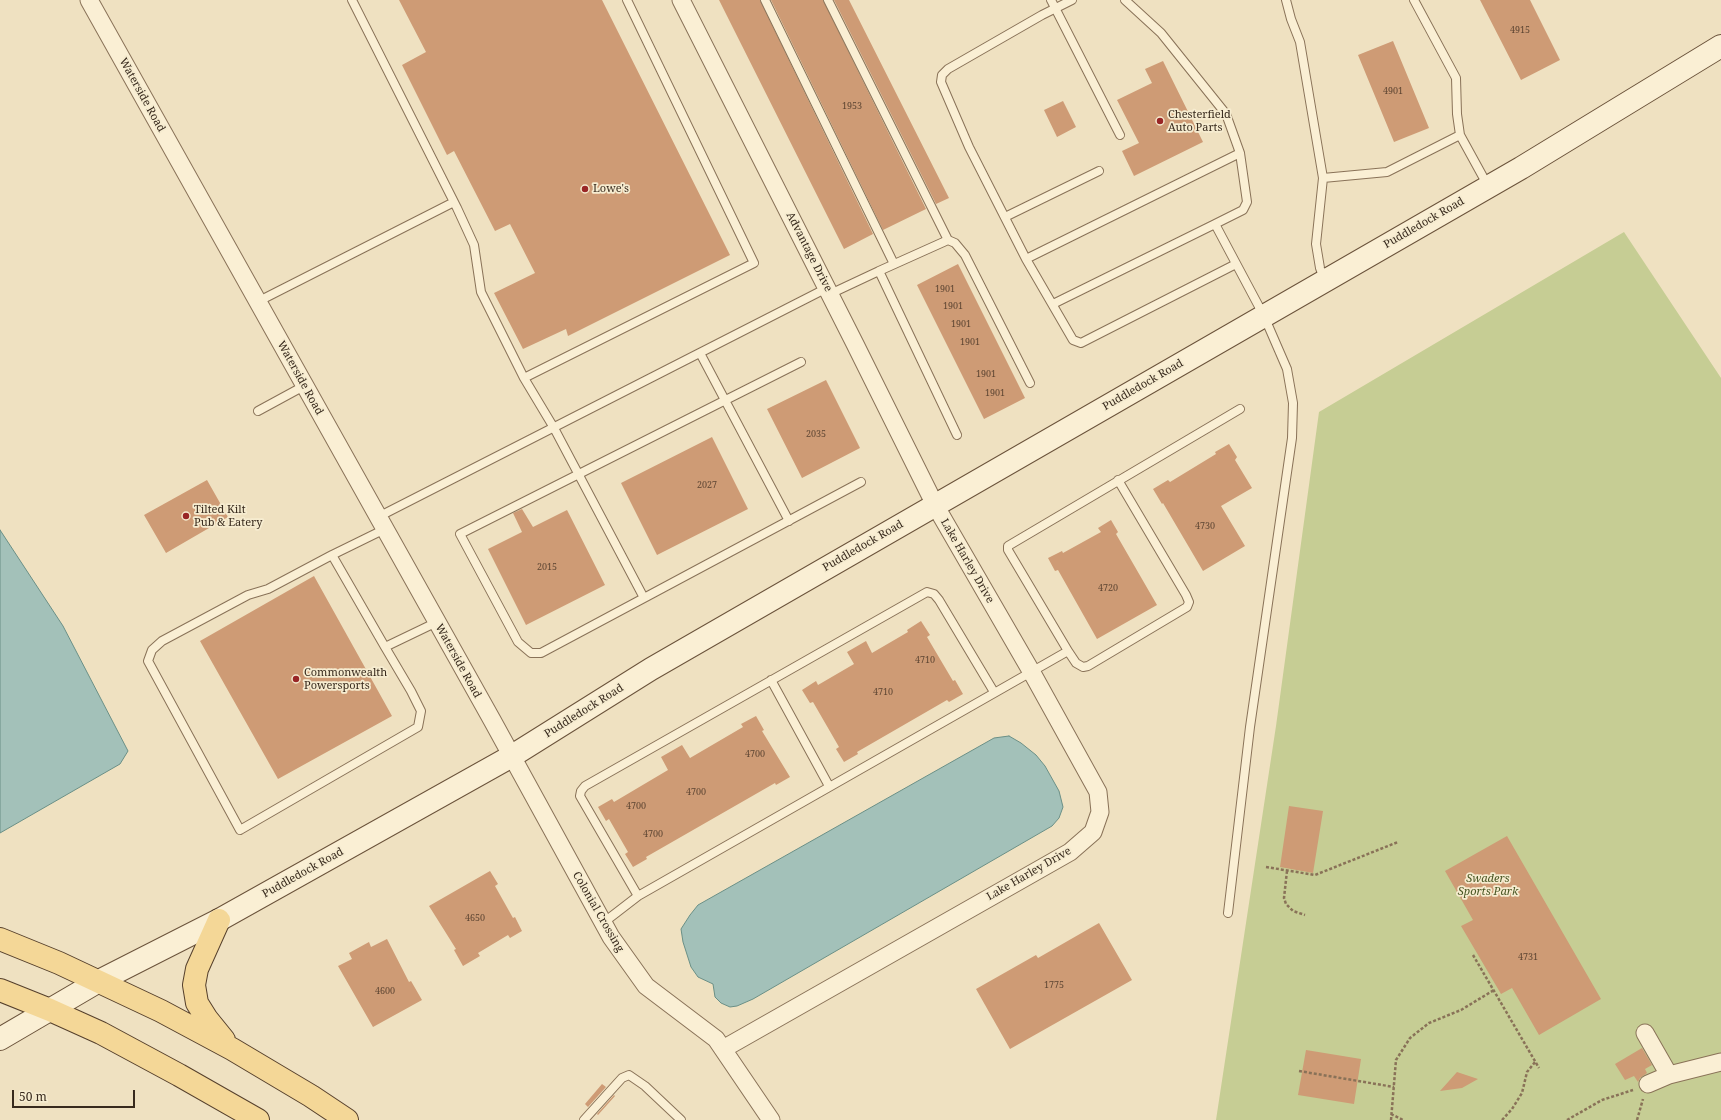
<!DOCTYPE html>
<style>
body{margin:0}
#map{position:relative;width:1721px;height:1120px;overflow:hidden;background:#efe1c1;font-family:"Noto Serif",serif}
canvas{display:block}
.scale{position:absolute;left:12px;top:1090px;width:123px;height:18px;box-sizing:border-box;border:2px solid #382a1d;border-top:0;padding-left:5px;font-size:12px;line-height:14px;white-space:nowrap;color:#382a1d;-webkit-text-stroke:3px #f6ecd0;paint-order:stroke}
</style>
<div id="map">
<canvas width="1721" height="1120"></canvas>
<div class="scale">50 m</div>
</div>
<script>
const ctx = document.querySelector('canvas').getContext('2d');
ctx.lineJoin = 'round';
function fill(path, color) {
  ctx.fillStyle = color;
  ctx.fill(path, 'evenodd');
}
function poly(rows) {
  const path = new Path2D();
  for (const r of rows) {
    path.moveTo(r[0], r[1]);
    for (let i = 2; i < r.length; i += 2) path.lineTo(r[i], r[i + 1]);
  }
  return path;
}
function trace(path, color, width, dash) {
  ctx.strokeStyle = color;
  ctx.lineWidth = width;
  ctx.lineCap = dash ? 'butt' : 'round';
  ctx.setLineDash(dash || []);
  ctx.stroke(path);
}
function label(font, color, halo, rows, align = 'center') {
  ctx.font = font + ' "Noto Serif",serif';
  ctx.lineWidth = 3.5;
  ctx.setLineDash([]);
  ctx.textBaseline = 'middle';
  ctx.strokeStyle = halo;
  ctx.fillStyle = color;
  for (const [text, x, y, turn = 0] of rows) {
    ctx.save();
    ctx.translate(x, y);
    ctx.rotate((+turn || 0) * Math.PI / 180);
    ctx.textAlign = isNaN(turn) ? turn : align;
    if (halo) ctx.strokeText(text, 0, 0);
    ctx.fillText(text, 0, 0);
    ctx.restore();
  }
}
const green = poly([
 [1624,232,1721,378,1721,1120,1216,1120,1276,726,1319,412]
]);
const water = poly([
 [0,530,63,626,128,751,120,764,0,833,0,530],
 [1009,736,1021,743,1036,755,1045,766,1059,791,1063,807,1059,818,1052,826,753,999,737,1006,730,1007,721,1003,715,997,713,984,698,977,691,967,683,942,681,929,690,915,698,905,994,738,1009,736]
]);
const building = poly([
 [399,0,602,0,730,255,568,336,566,329,523,349,494,293,535,273,510,224,495,231,454,151,447,155,402,65,426,52],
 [719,0,760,0,873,234,844,249],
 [771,0,823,0,926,209,883,230],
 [834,0,849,0,949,198,936,204],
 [1480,0,1530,0,1560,60,1521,80],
 [1393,41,1429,128,1394,142,1358,55],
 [1163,61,1203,142,1134,176,1122,151,1139,143,1117,100,1152,83,1145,69],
 [1063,101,1076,127,1057,137,1044,110],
 [958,264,1025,398,984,419,917,285],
 [826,380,860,448,802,478,767,409],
 [712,437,748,509,657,555,621,483],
 [1229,444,1237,457,1235,460,1252,488,1221,506,1245,546,1203,571,1163,503,1162,504,1153,489,1168,480,1170,482,1216,454,1215,452],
 [207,480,228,517,166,553,144,515],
 [522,509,533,527,567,510,605,585,526,625,488,549,522,532,513,513],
 [1111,520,1118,532,1116,534,1157,605,1097,639,1058,570,1055,571,1048,558,1062,551,1063,553,1101,532,1098,528],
 [314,576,392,716,278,779,200,641],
 [921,621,930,635,927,637,953,681,955,680,963,694,949,702,947,700,857,752,858,754,844,762,836,749,839,747,813,702,810,703,802,690,816,681,818,685,854,664,847,652,866,641,872,653,908,632,907,630],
 [756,716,764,730,762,731,790,777,776,785,775,783,646,857,647,859,633,867,625,854,628,852,609,819,606,821,598,807,612,799,614,802,668,770,661,757,682,745,690,758,743,727,741,724],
 [1289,806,1323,811,1313,873,1280,867],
 [1507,836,1601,999,1539,1035,1512,988,1501,994,1461,926,1473,920,1445,871],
 [490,871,498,884,495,886,513,918,515,917,522,931,510,938,508,935,478,953,480,956,463,966,454,950,456,949,429,906],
 [1099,923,1132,980,1010,1049,976,989,1036,955,1038,958],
 [387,939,409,982,411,981,422,1000,373,1027,338,966,352,959,349,953,369,942,371,947],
 [1642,1048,1652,1065,1645,1069,1647,1073,1640,1078,1638,1082,1634,1076,1625,1080,1615,1064],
 [1306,1050,1361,1059,1354,1104,1298,1095],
 [1457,1072,1478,1079,1462,1088,1440,1091],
 [602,1084,606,1087,588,1107,585,1104],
 [614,1095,615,1096,598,1115,597,1114]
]);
const path = poly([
 [1266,867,1315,875,1398,842],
 [1287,871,1284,898,1286,904,1293,911,1305,915],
 [1473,955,1539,1068],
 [1299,1071,1394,1087],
 [1391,1114,1403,1120],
 [1391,1120,1396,1060,1410,1038,1429,1023,1461,1010,1494,990],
 [1502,1120,1512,1109,1522,1093,1527,1072,1535,1062],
 [1567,1120,1602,1100,1633,1090],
 [1637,1120,1643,1099]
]);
const lane = poly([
 [352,0,457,208,474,245,481,292,524,378,554,428,644,598,861,482],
 [765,0,894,264],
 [828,0,948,240],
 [1051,0,1120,135],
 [1072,0,1042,15,948,69,942,75,941,82,969,147,1026,259,1073,340,1081,343,1236,264],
 [1125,0,1161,33,1226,114,1240,153,1247,202,1243,210,1215,224],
 [1286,0,1291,19,1300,42,1323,178,1316,244,1320,268,1324,279],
 [1414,0,1456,78,1457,114,1460,135,1488,186],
 [1323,178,1387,172,1460,135],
 [1005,217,1099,171],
 [1026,259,1240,153],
 [879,271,948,240,955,243,965,255,1030,383],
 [830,294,879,271,957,435],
 [257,302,454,202],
 [1053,304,1215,224,1264,316,1287,369,1293,403,1292,438,1250,727,1228,913],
 [700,353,789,521],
 [524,378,754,263,627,0],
 [258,411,304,386],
 [378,517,827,288],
 [385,529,332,555,385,647,437,622],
 [332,555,268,589,248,595,162,641,152,650,148,661,240,830,418,727,421,711,411,691,385,647],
 [644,598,541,653,531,653,518,642,460,534,801,362],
 [1068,651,1008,550,1008,546,1240,409],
 [771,680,829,786],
 [638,896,580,796,581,791,585,786,927,592,934,594,939,600,994,692],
 [603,923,638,896,1068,651,1076,663,1083,667,1088,666,1187,607,1189,602,1186,595,1118,480],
 [584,1120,622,1078,629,1075,645,1086,681,1120]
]);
const street = poly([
 [89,0,492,720,611,937,646,986,716,1039,771,1120],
 [681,0,855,344,935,505,1031,671,1098,792,1100,812,1093,832,1070,852,723,1049],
 [1645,1033,1669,1075],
 [1648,1084,1669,1075,1721,1062]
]);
const secondary = poly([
 [0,1039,99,981,219,920,512,756,651,669,1521,168,1721,46]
]);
const primary = poly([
 [219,920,197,969,194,985,197,1003,207,1019,224,1040],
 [0,939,59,963,161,1011,232,1049,311,1096,347,1120],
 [0,990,50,1010,101,1033,179,1075,258,1120]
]);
const markers = [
 [1160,121,4,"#992626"],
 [585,189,4,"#992626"],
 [186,516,4,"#992626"],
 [296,679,4,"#992626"]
];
const numberNames = [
 ["4915",1520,30],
 ["4901",1393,91],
 ["1953",852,106],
 ["1901",945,289],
 ["1901",953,306],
 ["1901",961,324],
 ["1901",970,342],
 ["1901",986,374],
 ["1901",995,393],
 ["2035",816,434],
 ["2027",707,485],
 ["4730",1205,526],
 ["2015",547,567],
 ["4720",1108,588],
 ["4710",925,660],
 ["4710",883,692],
 ["4700",755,754],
 ["4700",696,792],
 ["4700",636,806],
 ["4700",653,834],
 ["4650",475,918],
 ["4731",1528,957],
 ["1775",1054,985],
 ["4600",385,991]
];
const streetNames = [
 ["Waterside Road",142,95,61],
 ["Puddledock Road",1424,223,-30],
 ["Advantage Drive",809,252,63],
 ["Waterside Road",300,378,61],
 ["Puddledock Road",1143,385,-30],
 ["Puddledock Road",863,546,-30],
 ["Lake Harley Drive",967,561,60],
 ["Waterside Road",458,661,61],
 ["Puddledock Road",584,711,-32],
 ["Puddledock Road",303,873,-29],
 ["Lake Harley Drive",1029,874,-30],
 ["Colonial Crossing",598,912,60]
];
const poiNames = [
 ["Chesterfield",1168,115],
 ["Auto Parts",1168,128],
 ["Lowe's",593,189],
 ["Tilted Kilt",194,510],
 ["Pub & Eatery",194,523],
 ["Commonwealth",304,673],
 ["Powersports",304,686]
];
const parkNames = [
 ["Swaders",1488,879],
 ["Sports Park",1488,892]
];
fill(green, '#c6cd94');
fill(water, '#a3c1b9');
trace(water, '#6a8f86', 1);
fill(building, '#ce9b75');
trace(lane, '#897258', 10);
trace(street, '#897258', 19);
trace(secondary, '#6b533b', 24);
trace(primary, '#56402c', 24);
trace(path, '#897258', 2.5, [3, 2]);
trace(lane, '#faefd4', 8);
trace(street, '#faefd4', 17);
trace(secondary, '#faefd4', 22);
trace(primary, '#f4d797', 22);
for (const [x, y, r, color] of markers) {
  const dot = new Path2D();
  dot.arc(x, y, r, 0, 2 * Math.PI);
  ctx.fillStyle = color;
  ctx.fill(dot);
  trace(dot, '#f6ecd0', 1.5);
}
label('9px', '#5e4633', null, numberNames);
label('11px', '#382a1d', '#f6ecd0', streetNames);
label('11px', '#382a1d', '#f6ecd0', poiNames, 'left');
label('italic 11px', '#485523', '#f6ecd0', parkNames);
</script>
